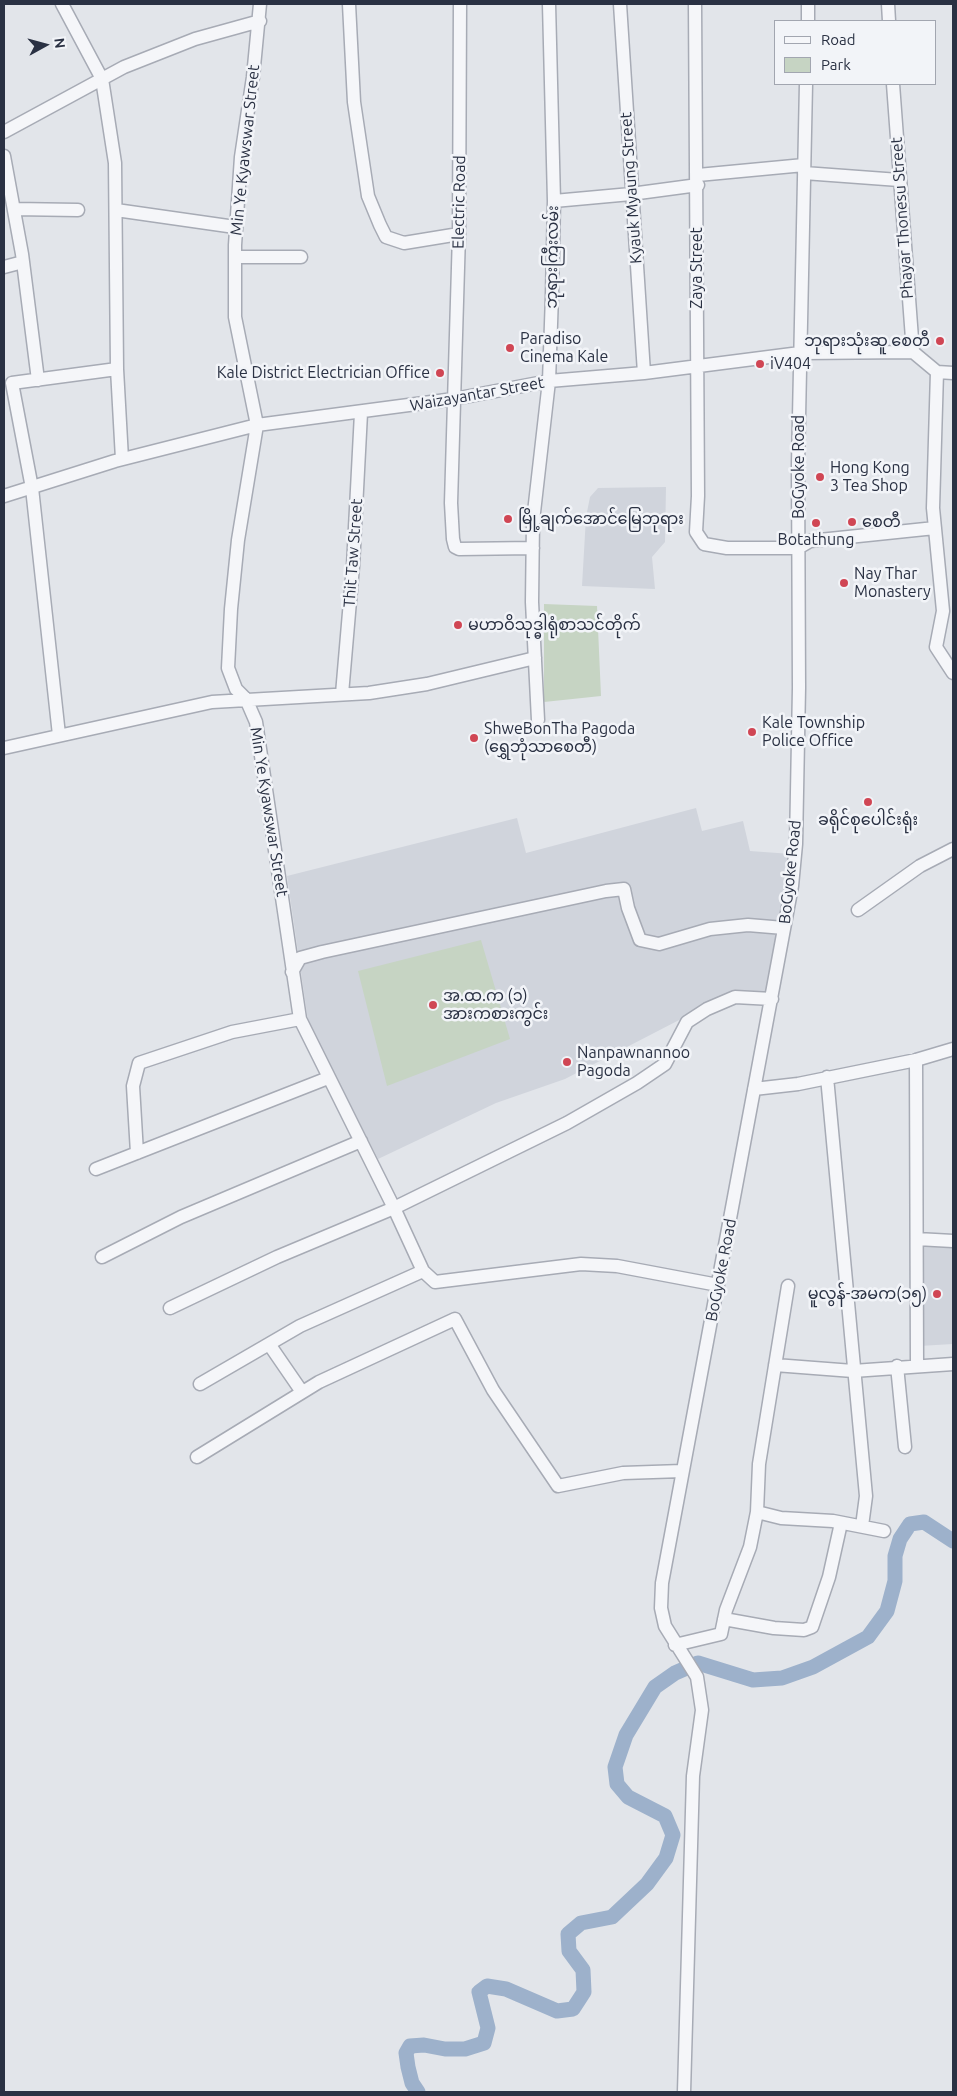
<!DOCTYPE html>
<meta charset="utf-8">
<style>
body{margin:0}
#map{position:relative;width:957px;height:2096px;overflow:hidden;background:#e2e5ea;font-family:Ubuntu,sans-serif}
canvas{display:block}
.frame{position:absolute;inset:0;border:5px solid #2a3143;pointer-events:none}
.legend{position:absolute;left:774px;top:20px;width:162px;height:65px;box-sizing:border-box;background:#f2f4f8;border:1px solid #a2a6b0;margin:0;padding:6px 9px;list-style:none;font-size:15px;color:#2a3143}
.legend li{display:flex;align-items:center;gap:10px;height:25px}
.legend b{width:25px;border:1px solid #a2a6b0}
.north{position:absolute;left:20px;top:20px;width:50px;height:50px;-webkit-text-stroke:4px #f2f4f8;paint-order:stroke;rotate:83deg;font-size:14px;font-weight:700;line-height:20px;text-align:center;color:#2a3143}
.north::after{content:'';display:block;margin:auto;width:18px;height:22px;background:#2a3143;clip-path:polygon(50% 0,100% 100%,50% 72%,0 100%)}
</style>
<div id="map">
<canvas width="957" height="2096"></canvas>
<div class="frame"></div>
<ul class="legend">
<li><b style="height:6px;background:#f5f6f9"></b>Road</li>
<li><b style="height:14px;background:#c6d4c3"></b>Park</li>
</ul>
<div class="north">N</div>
</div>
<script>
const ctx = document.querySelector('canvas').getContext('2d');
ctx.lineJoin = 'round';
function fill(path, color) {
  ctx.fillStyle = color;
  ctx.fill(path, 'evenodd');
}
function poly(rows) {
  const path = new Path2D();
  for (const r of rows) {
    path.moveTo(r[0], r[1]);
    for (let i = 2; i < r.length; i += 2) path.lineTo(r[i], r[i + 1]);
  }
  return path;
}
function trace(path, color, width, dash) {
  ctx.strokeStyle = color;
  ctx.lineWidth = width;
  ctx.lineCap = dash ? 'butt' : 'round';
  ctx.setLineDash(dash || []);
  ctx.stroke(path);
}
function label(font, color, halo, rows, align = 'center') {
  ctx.font = font + ' Ubuntu,"Noto Sans Myanmar",sans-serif';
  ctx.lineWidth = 5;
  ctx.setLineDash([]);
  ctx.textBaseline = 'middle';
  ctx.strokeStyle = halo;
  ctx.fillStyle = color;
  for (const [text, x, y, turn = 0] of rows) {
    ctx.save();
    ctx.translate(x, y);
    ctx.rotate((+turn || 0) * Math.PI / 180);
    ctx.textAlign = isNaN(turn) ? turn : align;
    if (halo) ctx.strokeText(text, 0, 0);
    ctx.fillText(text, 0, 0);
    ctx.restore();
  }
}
const built = poly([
 [666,487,665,542,652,557,655,589,582,586,586,517,590,497,598,488],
 [696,808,702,831,743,821,750,851,791,854,767,993,683,1018,565,1079,496,1103,378,1159,308,1021,287,876,517,818,526,853],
 [922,1244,953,1244,953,1344,919,1346]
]);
const green = poly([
 [544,604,597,606,601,696,544,702],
 [481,940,510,1039,387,1086,358,971]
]);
const river = poly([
 [418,2092,412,2083,408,2067,406,2053,410,2046,424,2045,445,2049,465,2049,484,2043,488,2028,479,1992,487,1986,506,1989,557,2011,573,2009,584,1992,583,1970,569,1951,568,1934,581,1923,612,1917,647,1884,666,1858,673,1835,665,1816,628,1797,617,1784,615,1767,626,1735,655,1687,675,1673,698,1663,753,1680,782,1678,813,1667,868,1637,887,1611,895,1581,895,1556,900,1539,910,1524,924,1522,953,1541]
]);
const minor = poly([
 [62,4,102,79,115,163,117,369,122,459],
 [260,4,253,77,241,157,235,245,235,317,257,425,238,540,231,609,228,668,236,689,246,699,256,722,300,1019,394,1208,423,1271,435,1282,581,1264,617,1266,718,1285],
 [349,4,354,102,368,196,380,225,386,237,404,243,459,234],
 [460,4,459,234,451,503,453,539,455,547,459,549,533,548],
 [620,4,644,373],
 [695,4,698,496,696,532,704,544,727,548,798,548,810,541,935,528],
 [888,4,889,21],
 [808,21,808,4],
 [893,84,913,352],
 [4,132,124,67,195,39,260,21],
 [4,156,22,254,38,380],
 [804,173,899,180],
 [698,175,804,165],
 [554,201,631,194,698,185],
 [14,209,78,210],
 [116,210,235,227],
 [235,257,301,257],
 [4,267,23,262],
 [937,372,933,508,943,611,936,647,953,673],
 [4,496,115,461,257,425,454,399,549,381,644,373,800,353,913,352,937,372,953,373],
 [342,694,353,566,361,413],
 [538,720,532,602,533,521,549,381,552,295,554,201,549,4],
 [59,735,32,488,12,383,117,369],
 [4,748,212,702,369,693,427,684,535,658],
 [858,910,920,866,953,849],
 [292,972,300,958,322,952,606,891,624,889,628,908,640,940,659,944,710,929,748,925,784,928],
 [916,1060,917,1365],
 [827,1077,866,1496,862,1526],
 [754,1089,798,1084,916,1060,953,1049],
 [137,1153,133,1086,139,1063,232,1032,300,1019],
 [96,1169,328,1078],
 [917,1239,953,1241],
 [102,1257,181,1217,361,1141],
 [170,1308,277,1257,394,1208,567,1123,637,1083,665,1064,687,1022,707,1009,735,997,772,999],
 [269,1344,302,1392],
 [775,1365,853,1371,953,1364],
 [897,1366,905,1447],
 [200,1384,300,1326,423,1271],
 [197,1457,319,1382,455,1319,493,1390,558,1486,623,1473,682,1471],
 [757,1512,781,1518,833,1521,884,1531],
 [724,1619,774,1628,804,1630,812,1627,829,1577,841,1523],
 [675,1645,721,1634,726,1610,750,1547,757,1512,759,1464,788,1286],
 [684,2092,693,1776,702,1710,697,1677,665,1626,661,1608,662,1583,792,886,796,844,799,688,798,465,806,84]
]);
const markers = [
 [940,341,5,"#d04654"],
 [510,348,5,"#d04654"],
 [760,364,5,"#d04654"],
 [440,373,5,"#d04654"],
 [820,477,5,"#d04654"],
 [508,519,5,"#d04654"],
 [852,522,5,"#d04654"],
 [816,523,5,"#d04654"],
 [844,583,5,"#d04654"],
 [458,625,5,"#d04654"],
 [752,732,5,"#d04654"],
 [474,738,5,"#d04654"],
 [868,802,5,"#d04654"],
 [433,1005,5,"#d04654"],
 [567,1062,5,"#d04654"],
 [937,1294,5,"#d04654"]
];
const streetNames = [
 ["Min Ye Kyawswar Street",245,150,-84],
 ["Kyauk Myaung Street",631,188,-94],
 ["Electric Road",459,202,-89],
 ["Phayar Thonesu Street",902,218,-94],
 ["ဘုရားကြီးလမ်း",552,257,-89],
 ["Zaya Street",697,268,-90],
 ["Waizayantar Street",477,394,-10],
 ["BoGyoke Road",799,467,-90],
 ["Thit Taw Street",353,553,-86],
 ["Min Ye Kyawswar Street",269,812,81],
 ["BoGyoke Road",790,872,-84],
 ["BoGyoke Road",721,1270,-79]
];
const poiNames = [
 ["Paradiso",520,339],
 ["Cinema Kale",520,357],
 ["ဘုရားသုံးဆူ စေတီ",930,341,"right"],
 ["iV404",770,364],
 ["Kale District Electrician Office",430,373,"right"],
 ["Hong Kong",830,468],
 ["3 Tea Shop",830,486],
 ["မြို့ချက်အောင်မြေဘုရား",518,519],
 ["စေတီ",862,522],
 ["Botathung",816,540,"center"],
 ["Nay Thar",854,574],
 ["Monastery",854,592],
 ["မဟာဝိသုဒ္ဓါရုံစာသင်တိုက်",468,625],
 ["Kale Township",762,723],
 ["Police Office",762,741],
 ["ShweBonTha Pagoda",484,729],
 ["(ရွှေဘုံသာစေတီ)",484,747],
 ["ခရိုင်စုပေါင်းရုံး",868,820,"center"],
 ["အ.ထ.က (၁)",443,996],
 ["အားကစားကွင်း",443,1014],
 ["Nanpawnannoo",577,1053],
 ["Pagoda",577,1071],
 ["မူလွန်-အမက(၁၅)",927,1294,"right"]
];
fill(built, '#d0d4dc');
fill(green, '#c6d4c3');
trace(river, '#9db1cb', 15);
trace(minor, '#a7abb5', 15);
trace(minor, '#f5f6f9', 12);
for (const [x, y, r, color] of markers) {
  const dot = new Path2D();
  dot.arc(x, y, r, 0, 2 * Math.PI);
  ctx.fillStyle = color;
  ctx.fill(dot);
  trace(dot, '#f2f4f8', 2);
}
label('16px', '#2a3143', '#f2f4f8', streetNames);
label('16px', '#2a3143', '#f2f4f8', poiNames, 'left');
</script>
